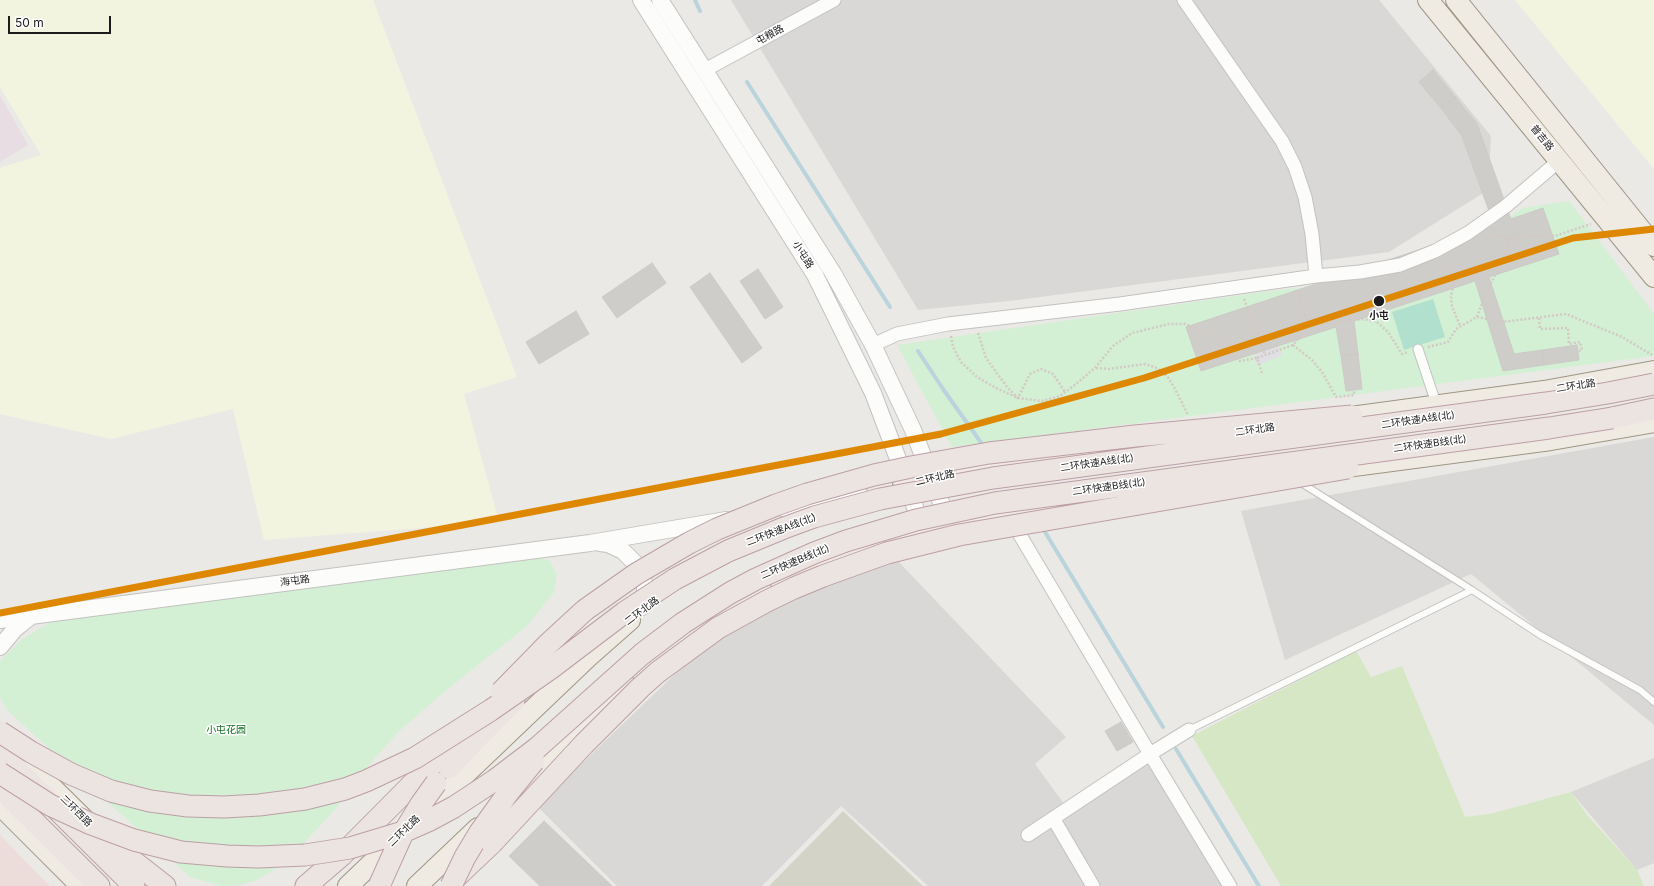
<!DOCTYPE html>
<meta charset="utf-8">
<style>
body{margin:0}
#map{position:relative;width:1654px;height:886px;overflow:hidden;background:#eae9e5;font-family:Inter,sans-serif}
canvas{display:block}
.scale{position:absolute;left:8px;top:16px;width:103px;height:18px;box-sizing:border-box;border:2px solid #1c1c1c;border-top:0;padding-left:5px;font-size:12px;line-height:14px;white-space:nowrap;color:#1c1c1c;-webkit-text-stroke:3px #fff;paint-order:stroke}
</style>
<div id="map">
<canvas width="1654" height="886"></canvas>
<div class="scale">50 m</div>
</div>
<script>
const ctx = document.querySelector('canvas').getContext('2d');
ctx.lineJoin = 'round';
function fill(path, color) {
  ctx.fillStyle = color;
  ctx.fill(path, 'evenodd');
}
function poly(rows) {
  const path = new Path2D();
  for (const r of rows) {
    path.moveTo(r[0], r[1]);
    for (let i = 2; i < r.length; i += 2) path.lineTo(r[i], r[i + 1]);
  }
  return path;
}
function trace(path, color, width, dash) {
  ctx.strokeStyle = color;
  ctx.lineWidth = width;
  ctx.lineCap = dash ? 'butt' : 'round';
  ctx.setLineDash(dash || []);
  ctx.stroke(path);
}
function label(font, color, halo, rows, align = 'center') {
  ctx.font = font + ' Inter,"Noto Sans SC",sans-serif';
  ctx.lineWidth = 3;
  ctx.setLineDash([]);
  ctx.textBaseline = 'middle';
  ctx.strokeStyle = halo;
  ctx.fillStyle = color;
  for (const [text, x, y, turn = 0] of rows) {
    ctx.save();
    ctx.translate(x, y);
    ctx.rotate((+turn || 0) * Math.PI / 180);
    ctx.textAlign = isNaN(turn) ? turn : align;
    if (halo) ctx.strokeText(text, 0, 0);
    ctx.fillText(text, 0, 0);
    ctx.restore();
  }
}
const residential = poly([
 [731,0,1379,0,1491,136,1488,190,1389,252,1009,301,918,310],
 [1654,437,1654,725,1471,574,1285,660,1241,511],
 [895,558,1066,737,1035,764,1070,812,1151,760,1229,886,928,886,841,806,762,886,617,886,537,806,697,653,808,589],
 [1654,758,1654,863,1637,870,1571,792]
]);
const commercial = poly([
 [0,835,50,886,0,886]
]);
const industrial = poly([
 [0,95,28,145,0,162]
]);
const education = poly([
 [0,0,373,0,517,377,464,394,499,522,264,540,233,409,111,439,0,414,0,168,41,155,0,87],
 [1515,0,1654,0,1654,169]
]);
const construction = poly([
 [843,811,923,886,769,886]
]);
const grass = poly([
 [1356,651,1371,677,1402,666,1465,817,1490,814,1571,792,1587,815,1637,870,1644,886,1281,886,1192,736]
]);
const park = poly([
 [1569,201,1654,314,1654,356,952,447,897,345,1270,291,1380,280,1449,256,1523,208],
 [535,555,550,561,557,575,554,592,526,627,450,687,398,732,367,767,332,813,284,864,255,881,238,885,221,886,190,877,7,710,0,697,0,661,21,640,56,619]
]);
const pitch = poly([
 [1433,299,1445,337,1404,350,1392,312]
]);
const plaza = poly([
 [1263,303,1282,356,1257,365,1238,309]
]);
const stream = poly([
 [695,0,700,11],
 [747,82,890,307],
 [918,351,943,389,982,444],
 [1045,532,1163,727],
 [1176,749,1259,886]
]);
const building = poly([
 [1433,70,1455,97,1441,108,1419,82,1433,70],
 [1455,97,1477,124,1511,219,1543,208,1559,254,1489,277,1514,354,1542,350,1544,365,1503,371,1475,281,1354,321,1358,354,1341,356,1336,327,1201,371,1186,327,1494,225,1462,136,1441,108,1455,97],
 [652,263,666,283,617,318,602,297,652,263],
 [758,269,783,307,765,319,740,281,758,269],
 [710,273,762,348,742,363,690,287,710,273],
 [576,311,589,334,539,364,526,342,576,311],
 [1577,345,1579,360,1544,365,1542,350,1577,345],
 [1358,354,1362,389,1346,391,1341,356,1358,354],
 [1121,722,1133,742,1117,751,1105,731,1121,722],
 [544,821,612,886,540,886,509,856,544,821]
]);
const path = poly([
 [1488,235,1511,237,1555,236,1591,224],
 [1441,261,1452,274,1454,281,1451,297,1452,306,1460,326],
 [1299,291,1301,306,1309,326],
 [1244,299,1265,355],
 [1477,317,1485,295,1505,256,1511,237],
 [1539,318,1540,329,1568,328,1569,344,1580,342,1582,350,1578,351],
 [978,333,986,358,1007,387,1018,398,1030,374,1041,369,1053,374,1065,392],
 [951,336,953,347,961,362,977,377,996,388,1018,398,1042,401,1060,396,1076,384,1095,368,1113,346,1132,333,1169,324,1185,324,1201,330,1215,339,1225,352,1240,361,1257,358],
 [1293,345,1312,360,1322,372,1336,397,1354,395,1354,390],
 [1428,347,1448,342,1456,329,1477,317,1502,322,1566,314,1622,337,1652,355],
 [1096,368,1109,369,1145,364,1157,368,1167,376,1174,387,1188,415],
 [1262,373,1257,358,1293,345,1309,326,1361,319,1376,321,1388,332,1402,354,1408,352]
]);
const service = poly([
 [1298,481,1472,590,1540,635,1640,690,1654,702],
 [1189,730,1472,590]
]);
const pedestrian = poly([
 [1418,349,1437,406]
]);
const minor = poly([
 [1184,0,1282,141,1295,167,1305,197,1312,234,1316,276],
 [705,70,834,0],
 [873,345,897,334,948,324,1120,304,1316,276,1360,272,1400,265,1435,251,1468,233,1506,206,1560,160],
 [1011,520,1150,754,1230,886],
 [1053,818,1093,886],
 [1028,835,1150,754,1189,730]
]);
const tertiary = poly([
 [641,0,815,275,873,393,898,459,923,530],
 [660,0,833,273,873,345,913,430,949,523],
 [785,509,860,495],
 [600,543,608,544,623,551,638,566,645,585,645,598,642,607],
 [0,620,590,543,726,520],
 [0,647,15,629,31,616]
]);
const primary = poly([
 [1428,0,1654,277],
 [1456,0,1654,246],
 [1336,419,1544,391,1654,371],
 [1331,469,1551,440,1654,422],
 [903,486,999,465,1122,448],
 [781,583,825,563,854,553,914,534,945,526,1008,513,1125,497],
 [5,741,85,820],
 [522,787,628,687],
 [0,805,81,886],
 [348,886,588,657,630,620],
 [417,886,478,828]
]);
const trunk = poly([
 [1612,418,1654,409],
 [0,753,134,886],
 [449,768,474,741,514,701],
 [0,788,99,886],
 [93,827,124,854,165,886],
 [455,878,492,843],
 [306,886,342,855,454,742]
]);
const trunkBridge = poly([
 [501,692,547,645,573,621,585,610,636,574,689,543,717,529,776,505,807,494,874,475,911,467,989,453,1135,436,1352,416],
 [0,732,31,752,71,774,111,791,150,801,188,806,224,807,259,805,305,799,345,789,366,781,415,758,491,710,550,669,625,612,675,579,728,551,784,528,814,517,880,499,993,478,1546,403,1608,393,1654,384],
 [0,773,50,805,91,824,134,840,181,852,227,856,258,857,305,855,350,848,403,832,428,821,454,807,495,780,537,748,642,654,683,623,730,593,756,579,814,553,846,541,916,520,995,503,1549,428,1612,418],
 [492,843,584,744,640,688,658,672,718,628,767,601,794,588,823,576,887,553,959,535,1348,468],
 [379,886,402,835,421,804,436,783],
 [451,886,465,857,480,832,508,793,534,761]
]);
const metro1 = poly([
 [0,613,941,434,1144,378,1573,238,1654,229]
]);
const markers = [
 [1379,301,6,"#1c1c1c"]
];
const streetNames = [
 ["屯粮路",770,35,-28],
 ["普吉路",1542,138,51],
 ["小屯路",803,255,58],
 ["二环北路",1576,386,-9],
 ["二环快速A线(北)",1418,420,-8],
 ["二环北路",1255,430,-8],
 ["二环快速B线(北)",1430,444,-8],
 ["二环快速A线(北)",1097,463,-8],
 ["二环北路",935,478,-13],
 ["二环快速B线(北)",1109,487,-8],
 ["二环快速A线(北)",781,530,-21],
 ["二环快速B线(北)",795,562,-23],
 ["海屯路",295,581,-7],
 ["二环北路",642,611,-37],
 ["二环西路",76,811,45],
 ["二环北路",404,831,-44]
];
const stopNames = [
 ["小屯",1379,316]
];
const parkNames = [
 ["小屯花园",226,730]
];
fill(residential, '#d9d8d6');
fill(commercial, '#ecdddb');
fill(industrial, '#e8dde3');
fill(education, '#f3f4e0');
fill(construction, '#d3d3c7');
fill(grass, '#d5e7c5');
fill(park, '#d3f0d4');
fill(pitch, '#b2e0ce');
fill(plaza, '#e0dfe3');
trace(stream, '#bad3dc', 4);
fill(building, '#cecdca');
trace(building, '#cdcac6', 1);
trace(service, '#c3c2c1', 8);
trace(pedestrian, '#c3c2c1', 11);
trace(minor, '#c3c2c1', 15);
trace(tertiary, '#c3c2c1', 18);
trace(primary, '#9f9683', 22);
trace(trunk, '#bd9ea6', 23);
trace(path, '#d4c8c5', 2.5, [2, 2]);
trace(service, '#fcfcfb', 6);
trace(pedestrian, '#fcfcfb', 9);
trace(minor, '#fcfcfb', 13);
trace(tertiary, '#fcfcfb', 16);
trace(primary, '#efebe3', 20);
trace(trunk, '#ece4e1', 21);
trace(trunkBridge, '#bd9ea6', 23, []);
trace(trunkBridge, '#ece4e1', 21);
trace(metro1, '#d80', 7);
for (const [x, y, r, color] of markers) {
  const dot = new Path2D();
  dot.arc(x, y, r, 0, 2 * Math.PI);
  ctx.fillStyle = color;
  ctx.fill(dot);
  trace(dot, '#fff', 1.5);
}
label('10px', '#1c1c1c', '#fff', streetNames);
label('bold 10px', '#1c1c1c', '#fff', stopNames);
label('10px', '#11721e', '#fff', parkNames);
</script>
